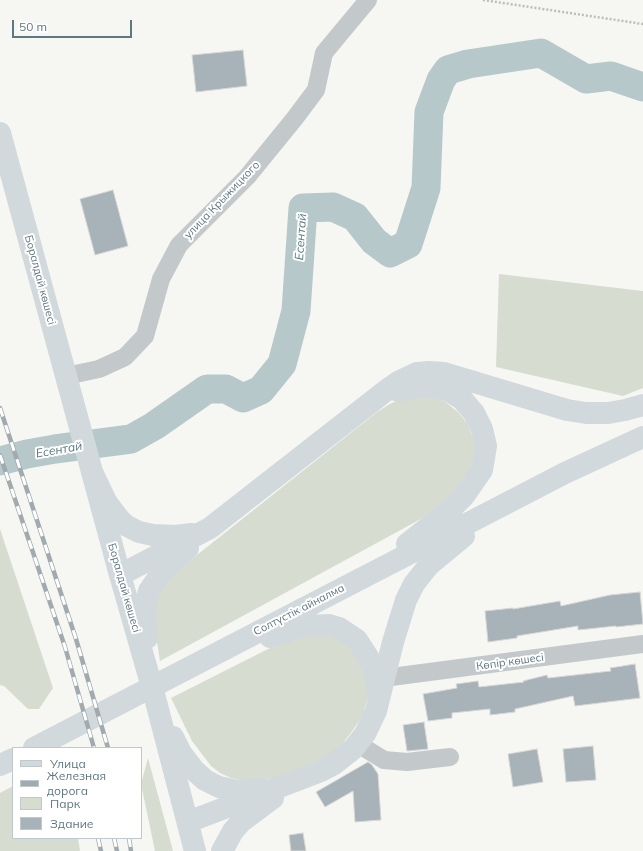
<!DOCTYPE html>
<meta charset="utf-8">
<style>
body{margin:0}
#map{position:relative;width:643px;height:851px;overflow:hidden;background:#f6f6f2;font-family:Mulish,sans-serif}
canvas{display:block}
.legend{position:absolute;left:12px;top:747px;width:130px;height:92px;box-sizing:border-box;background:#fff;border:1px solid #bfc9cd;margin:0;padding:5px 7px;list-style:none;font-size:12px;color:#5e7781}
.legend li{display:flex;align-items:center;gap:8px;height:20px}
.legend b{width:20px;border:1px solid #bfc9cd}
.scale{position:absolute;left:12px;top:20px;width:120px;height:18px;box-sizing:border-box;border:2px solid #5e7781;border-top:0;padding-left:5px;font-size:12px;line-height:14px;white-space:nowrap;color:#5e7781;-webkit-text-stroke:3px #fff;paint-order:stroke}
</style>
<div id="map">
<canvas width="643" height="851"></canvas>
<ul class="legend">
<li><b style="height:5px;background:#d2d9dc"></b>Улица</li>
<li><b style="height:5px;background:#a1aaaf"></b>Железная дорога</li>
<li><b style="height:11px;background:#d7dcd1"></b>Парк</li>
<li><b style="height:11px;background:#a7b3b8"></b>Здание</li>
</ul>
<div class="scale">50 m</div>
</div>
<script>
const ctx = document.querySelector('canvas').getContext('2d');
ctx.lineJoin = 'round';
function fill(path, color) {
  ctx.fillStyle = color;
  ctx.fill(path, 'evenodd');
}
function poly(rows) {
  const path = new Path2D();
  for (const r of rows) {
    path.moveTo(r[0], r[1]);
    for (let i = 2; i < r.length; i += 2) path.lineTo(r[i], r[i + 1]);
  }
  return path;
}
function trace(path, color, width, dash) {
  ctx.strokeStyle = color;
  ctx.lineWidth = width;
  ctx.lineCap = dash ? 'butt' : 'round';
  ctx.setLineDash(dash || []);
  ctx.stroke(path);
}
function label(font, color, halo, rows, align = 'center') {
  ctx.font = font + ' Mulish,sans-serif';
  ctx.lineWidth = 4;
  ctx.setLineDash([]);
  ctx.textBaseline = 'middle';
  ctx.strokeStyle = halo;
  ctx.fillStyle = color;
  for (const [text, x, y, turn = 0] of rows) {
    ctx.save();
    ctx.translate(x, y);
    ctx.rotate((+turn || 0) * Math.PI / 180);
    ctx.textAlign = isNaN(turn) ? turn : align;
    if (halo) ctx.strokeText(text, 0, 0);
    ctx.fillText(text, 0, 0);
    ctx.restore();
  }
}
const green = poly([
 [499,274,643,291,643,388,623,396,496,367],
 [432,397,444,401,458,412,467,423,473,437,476,449,475,461,464,484,430,514,160,661,154,623,154,605,162,589,178,570,377,412,390,404,403,398],
 [0,529,53,688,39,709,28,709,4,686,0,685],
 [309,635,331,635,349,645,365,669,368,697,363,715,353,730,340,747,328,756,284,776,260,781,245,781,231,778,220,773,211,766,192,741,171,698,268,649,290,640],
 [148,758,173,851,155,851,141,784],
 [13,786,13,838,78,838,80,851,0,851,0,793]
]);
const river = poly([
 [0,461,27,454,55,449,131,439,154,426,207,389,226,389,243,398,261,390,282,364,296,311,303,208,333,207,355,217,374,241,390,253,408,244,426,188,429,112,441,80,448,70,468,64,541,53,586,79,611,76,643,87]
]);
const building = poly([
 [243,50,247,86,196,92,192,55,243,50],
 [113,190,128,246,95,255,80,199,113,190],
 [640,592,643,624,616,627,616,626,578,630,578,626,517,636,517,638,488,642,485,611,513,608,513,609,560,601,561,606,610,595,640,592],
 [635,664,640,698,575,706,573,696,515,709,515,712,490,715,490,709,452,713,452,718,428,721,423,694,457,688,456,684,478,681,479,687,524,682,523,681,547,675,548,678,611,671,610,668,635,664],
 [424,722,428,749,407,751,403,725,424,722],
 [593,746,596,780,566,782,563,749,593,746],
 [537,749,543,782,513,787,508,754,537,749],
 [368,762,372,765,378,774,381,820,355,822,353,791,325,807,316,792,368,762],
 [303,833,306,851,291,851,289,835,303,833]
]);
const path = poly([
 [483,0,643,24]
]);
const minor = poly([
 [66,376,99,369,125,357,145,336,161,279,179,245,247,177,295,118,316,90,324,53,368,0],
 [376,679,643,644],
 [358,744,384,760,407,762,450,757]
]);
const secondary = poly([
 [0,133,120,575]
]);
const primary = poly([
 [398,391,412,388,430,387,447,390,462,399,474,413,482,429,486,446,482,470,464,496,448,512,407,544],
 [93,474,107,503,120,520,127,526,139,532,153,535,175,536,192,534],
 [270,637,305,626,329,625,339,628,357,640,368,657,373,667,376,679,377,694],
 [147,638,145,622,146,603,149,591,162,572,188,548],
 [173,737,181,753,194,770,205,780,219,787,238,791,260,788],
 [34,748,565,473,643,437],
 [0,765,13,759],
 [188,822,321,771,334,764,353,749,365,734,376,711,393,642,406,600,414,584,429,565,464,536],
 [195,851,154,694,120,575,210,528,388,389,398,382,417,373,429,372,444,373,567,410,586,413,608,413,625,410,643,405],
 [222,851,233,831,241,822,273,798]
]);
const rail = poly([
 [0,408,76,639,108,748],
 [0,455,65,647,94,748],
 [98,838,101,851],
 [114,838,117,851],
 [129,838,131,851]
]);
const streetNames = [
 ["улица Крыжицкого",222,200,-46],
 ["Боралдай көшесі",40,280,75],
 ["Боралдай көшесі",124,588,74],
 ["Солтүстік айналма",299,610,-27],
 ["Көпір көшесі",510,662,-8]
];
const waterNames = [
 ["Есентай",301,237,-86],
 ["Есентай",59,450,-10]
];
fill(green, '#d7dcd1');
trace(river, '#b6c8ca', 29);
fill(building, '#a7b3b8');
trace(building, '#d8d7d5', 1);
trace(path, '#babec0', 2.5, [2, 2]);
trace(minor, '#c3c8cb', 18);
trace(secondary, '#d2d9dc', 22);
trace(primary, '#d2d9dc', 22);
trace(rail, '#a1aaaf', 4.5);
trace(rail, '#fff', 3, [9]);
label('11px', '#5e7781', '#fff', streetNames);
label('italic 12px', '#59787c', '#fff', waterNames);
</script>
